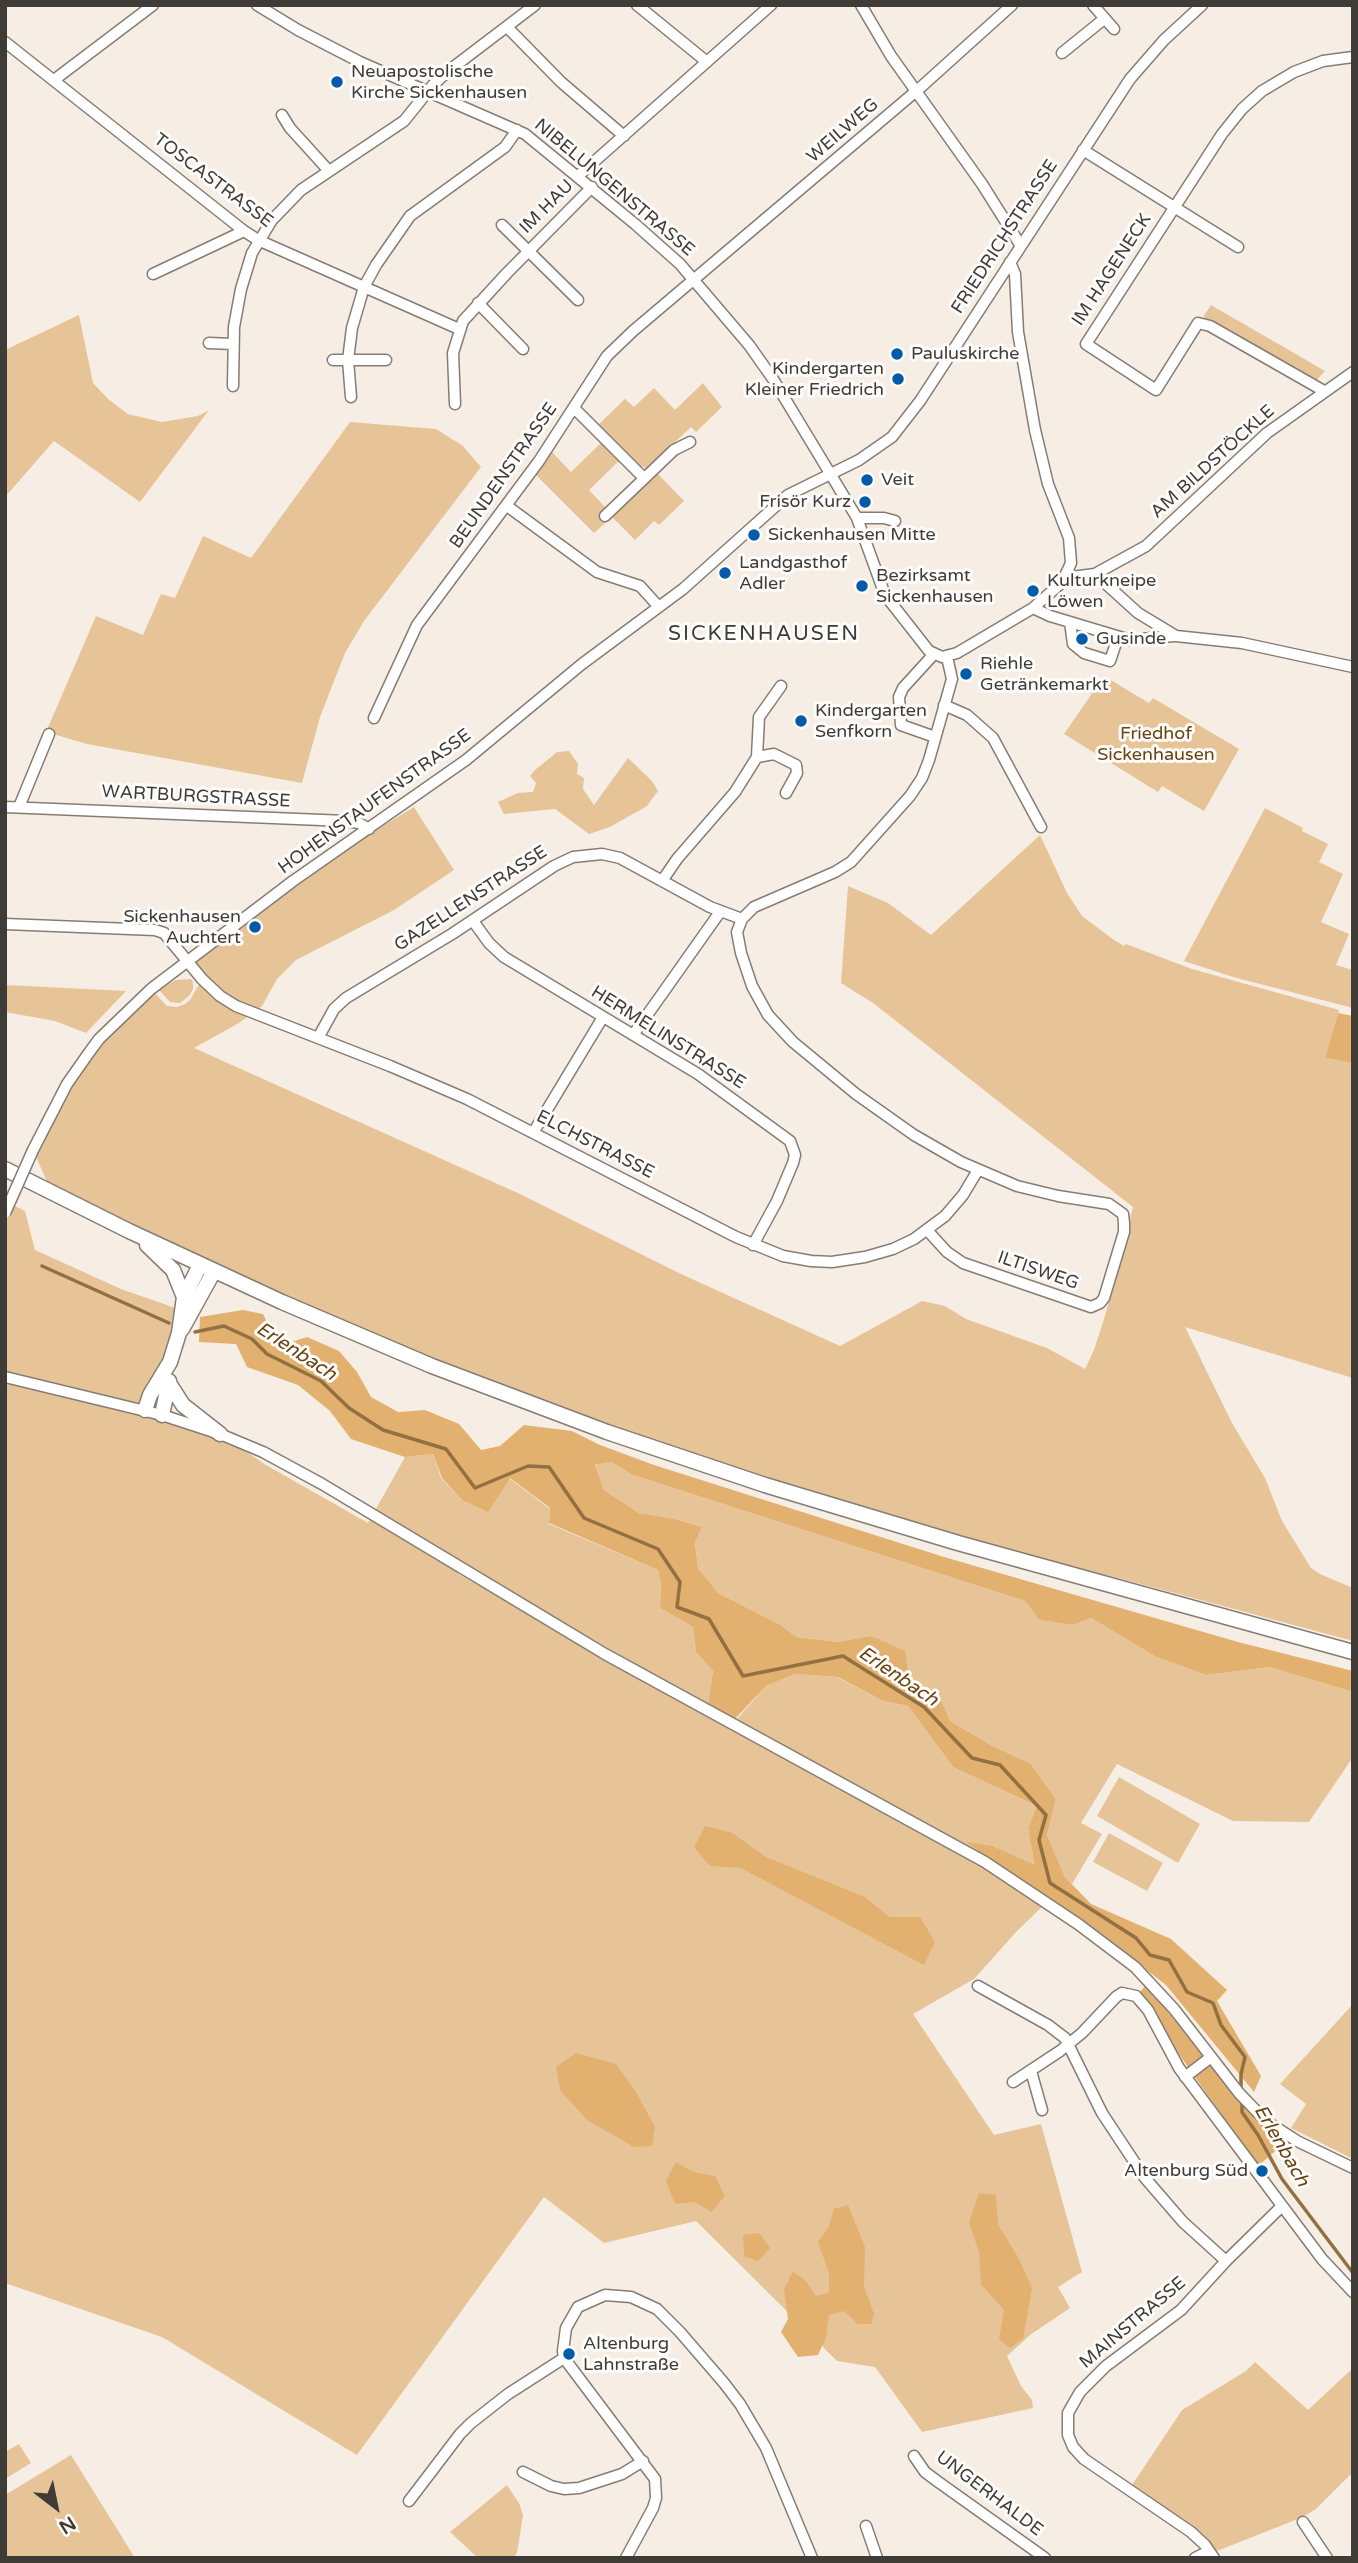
<!DOCTYPE html>
<meta charset="utf-8">
<style>
body{margin:0}
#map{position:relative;width:1358px;height:2563px;overflow:hidden;background:#f6eee4;font-family:"Varela Round",sans-serif}
canvas{display:block}
.frame{position:absolute;inset:0;border:7px solid #3f3c38;pointer-events:none}
.north{position:absolute;left:21px;top:2472px;width:70px;height:70px;-webkit-text-stroke:5px #fefcfa;paint-order:stroke;rotate:148deg;font-size:19px;font-weight:700;line-height:28px;text-align:center;color:#3f3c38}
.north::after{content:'';display:block;margin:auto;width:24px;height:32px;background:#3f3c38;clip-path:polygon(50% 0,100% 100%,50% 72%,0 100%)}
</style>
<div id="map">
<canvas width="1358" height="2563"></canvas>
<div class="frame"></div>
<div class="north">N</div>
</div>
<script>
const ctx = document.querySelector('canvas').getContext('2d');
ctx.lineJoin = 'round';
function fill(path, color) {
  ctx.fillStyle = color;
  ctx.fill(path, 'evenodd');
}
function poly(rows) {
  const path = new Path2D();
  for (const r of rows) {
    path.moveTo(r[0], r[1]);
    for (let i = 2; i < r.length; i += 2) path.lineTo(r[i], r[i + 1]);
  }
  return path;
}
function trace(path, color, width, dash) {
  ctx.strokeStyle = color;
  ctx.lineWidth = width;
  ctx.lineCap = dash ? 'butt' : 'round';
  ctx.setLineDash(dash || []);
  ctx.stroke(path);
}
function label(font, color, halo, rows, align = 'center') {
  ctx.font = font + ' "Varela Round",sans-serif';
  ctx.lineWidth = 6;
  ctx.setLineDash([]);
  ctx.textBaseline = 'middle';
  ctx.strokeStyle = halo;
  ctx.fillStyle = color;
  for (const [text, x, y, turn = 0] of rows) {
    ctx.save();
    ctx.translate(x, y);
    ctx.rotate((+turn || 0) * Math.PI / 180);
    ctx.textAlign = isNaN(turn) ? turn : align;
    if (halo) ctx.strokeText(text, 0, 0);
    ctx.fillText(text, 0, 0);
    ctx.restore();
  }
}
const green = poly([
 [1211,305,1325,371,1317,380,1203,317],
 [79,315,93,383,108,399,128,414,162,422,198,416,209,410,140,502,54,441,5,497,5,350],
 [703,383,722,407,696,432,691,427,647,468,638,465,599,424,625,399,634,407,654,388,675,410],
 [350,422,436,429,463,446,481,467,364,621,345,653,320,717,302,783,87,744,46,732,96,616,143,635,161,594,175,598,203,536,251,558],
 [602,442,620,460,589,490,606,508,657,473,684,501,659,525,654,521,635,540,612,517,594,533,536,475,552,452,571,472],
 [1104,676,1149,703,1153,698,1239,749,1204,811,1162,786,1158,792,1064,734],
 [569,751,578,764,577,774,584,778,583,789,594,805,628,758,652,781,658,791,647,806,610,827,589,834,555,809,504,814,498,802,518,793,533,792,536,783,530,776,535,770,557,752],
 [414,807,454,870,394,910,296,960,277,979,262,1006,239,1023,194,1048,520,1194,681,1274,840,1346,922,1301,945,1306,966,1319,1047,1348,1085,1369,1094,1350,1105,1316,1133,1207,873,1003,841,983,848,886,888,903,931,935,1040,835,1067,893,1082,916,1114,940,1124,946,1126,944,1192,969,1339,1010,1325,1058,1353,1063,1353,1378,1185,1327,1232,1423,1265,1478,1282,1521,1311,1568,1320,1574,1353,1588,1353,1641,1111,1576,1024,1562,504,1394,52,1193,33,1150,77,1069,151,989,167,1006,177,1007,185,1004,190,1000,202,979,187,962,293,881],
 [1265,808,1303,828,1302,831,1328,844,1319,862,1343,874,1321,922,1349,934,1336,965,1353,970,1353,1008,1233,977,1184,961],
 [191,979,193,982,193,989,189,996,180,1003,170,1002,159,990,176,980],
 [5,985,126,991,86,1033,55,1021,5,1012],
 [5,1201,25,1211,35,1250,121,1289,187,1312,145,1410,220,1434,266,1465,368,1523,405,1457,433,1454,441,1478,462,1500,487,1511,509,1478,550,1509,549,1524,658,1570,661,1585,660,1608,693,1627,696,1652,713,1671,708,1705,462,1565,458,1574,730,1727,766,1686,795,1674,837,1677,883,1701,908,1706,953,1767,1037,1806,1028,1828,1036,1866,993,1846,982,1855,977,1864,1045,1904,1017,1931,974,1979,913,2014,994,2135,1041,2124,1082,2272,1058,2287,1070,2308,1030,2335,1007,2356,1021,2386,1032,2400,1033,2408,922,2432,875,2367,837,2361,696,2221,604,2243,544,2197,357,2455,162,2337,5,2283],
 [611,1462,633,1475,1025,1601,1039,1620,1073,1625,1091,1618,1156,1657,1206,1675,1269,1667,1353,1692,1353,1757,1309,1822,1233,1821,1117,1764,1081,1823,1102,1834,1072,1884,1065,1877,1047,1835,1056,1799,1031,1764,991,1745,950,1721,937,1690,910,1684,871,1636,837,1642,797,1637,779,1624,718,1593,698,1568,695,1543,702,1527,675,1519,639,1513,604,1490,595,1463],
 [1119,1777,1200,1824,1178,1863,1097,1816],
 [1109,1833,1163,1863,1147,1891,1093,1862],
 [1353,2004,1353,2159,1291,2128,1306,2104,1280,2084],
 [1255,2362,1308,2410,1353,2368,1353,2472,1316,2509,1303,2517,1217,2551,1195,2528,1132,2485,1182,2410,1246,2371],
 [19,2444,31,2463,5,2479,5,2452],
 [71,2455,135,2558,5,2558,5,2495],
 [507,2485,519,2503,523,2515,517,2553,513,2558,478,2558,450,2532]
]);
const forest = poly([
 [1338,1013,1353,1016,1353,1063,1325,1058],
 [243,1310,263,1314,279,1346,307,1337,339,1351,357,1372,371,1397,398,1412,425,1410,459,1424,481,1450,500,1446,524,1425,572,1431,600,1445,654,1465,944,1557,1238,1642,1353,1671,1353,1692,1269,1667,1206,1675,1156,1657,1091,1618,1073,1625,1039,1620,1025,1601,633,1475,611,1462,595,1464,604,1490,639,1513,675,1519,702,1527,695,1543,698,1568,718,1593,779,1624,797,1637,837,1642,871,1636,905,1651,910,1684,937,1690,950,1721,991,1745,1031,1764,1056,1799,1047,1835,1065,1877,1091,1904,1171,1939,1227,1990,1217,2001,1261,2076,1254,2092,1166,1985,1122,1951,966,1842,993,1846,1035,1865,1028,1828,1037,1806,953,1767,908,1706,883,1701,838,1677,795,1674,766,1686,735,1719,708,1705,713,1671,696,1652,693,1627,660,1608,661,1585,658,1570,549,1523,550,1508,510,1478,488,1512,462,1500,442,1478,433,1454,405,1457,351,1439,330,1411,298,1385,247,1367,236,1344,199,1342,200,1317],
 [705,1826,732,1833,766,1857,865,1897,889,1917,920,1917,935,1942,924,1965,741,1868,710,1866,694,1847],
 [1146,1985,1250,2112,1268,2129,1287,2141,1258,2166,1178,2053,1140,1992],
 [576,2053,616,2064,636,2092,655,2127,652,2146,634,2147,587,2120,560,2090,556,2067],
 [676,2162,693,2172,715,2176,725,2196,711,2212,695,2202,675,2204,666,2181],
 [979,2193,996,2195,998,2225,1018,2257,1032,2288,1023,2339,1010,2348,999,2339,1004,2310,981,2284,979,2252,969,2222],
 [848,2205,865,2247,864,2287,874,2314,871,2324,858,2324,844,2311,829,2315,826,2337,818,2355,798,2357,781,2332,788,2319,784,2289,793,2272,805,2280,816,2296,829,2293,829,2273,818,2242,828,2228,834,2209],
 [759,2233,770,2248,758,2261,744,2256,743,2235]
]);
const stream = poly([
 [42,1266,169,1323],
 [195,1332,224,1326,252,1339,267,1354,321,1381,349,1408,383,1430,446,1449,475,1488,528,1466,549,1467,584,1518,658,1549,680,1582,677,1607,709,1619,743,1676,843,1656,924,1707,972,1758,1000,1765,1046,1815,1039,1840,1050,1883,1136,1938,1150,1955,1169,1960,1187,1992,1213,2003,1221,2025,1245,2057,1241,2074,1241,2092],
 [1242,2100,1242,2112,1258,2135,1282,2179,1353,2273]
]);
const minor = poly([
 [257,5,298,30,360,62,525,134,635,224,680,264,749,345,773,379,857,518,885,595,929,651,942,657,957,653,1033,608,1059,585,1064,578,1071,563,1069,538,1048,484,1035,430,1018,332,1015,274,1010,262],
 [637,5,707,62],
 [861,5,891,56,982,184,1021,246],
 [1093,5,1114,29],
 [507,27,561,82,624,136],
 [5,42,244,231,258,240,459,329],
 [1062,53,1104,19],
 [54,80,153,5],
 [282,115,290,128,329,171],
 [1083,150,1238,247],
 [578,176,771,5],
 [502,225,578,300],
 [153,274,244,231],
 [478,303,523,349],
 [209,343,233,344],
 [333,360,386,360],
 [233,386,234,327,241,289,252,253,272,220,301,190,404,121,433,85,447,72,535,5],
 [1324,391,1210,326,1198,323,1156,390,1086,344,1222,134,1242,109,1262,91,1294,72,1323,61,1353,57],
 [351,397,348,360,352,328,364,287,376,265,410,216,505,147,517,130],
 [455,404,453,353,463,321,507,273,592,187],
 [574,408,644,478],
 [507,506,597,572,640,586,659,607],
 [605,516,674,450,690,442],
 [857,518,884,518,895,521],
 [1095,574,1146,546,1267,433,1353,372],
 [1064,578,1095,574,1138,613,1176,636,1242,643,1353,667],
 [1033,608,1050,616,1130,640,1174,636],
 [1070,622,1073,644,1084,653,1110,661,1118,637],
 [934,654,903,688,899,697,901,725,935,737],
 [944,705,967,715,993,738,1041,827],
 [374,718,417,625,539,461,607,356,633,331,921,87,1012,5],
 [757,757,774,754,796,765,797,773,786,793],
 [5,807,346,821,359,823,369,829],
 [19,807,49,734],
 [662,881,677,859,735,792,757,757,759,717,781,686],
 [473,921,489,943,504,957,698,1074,790,1141,795,1155,793,1163,777,1201,753,1245],
 [5,924,155,930,164,933,202,979,220,996,236,1006,390,1066,467,1099,736,1237,783,1256,811,1261,832,1262,865,1257,893,1249,914,1239,945,1216,963,1195,978,1170],
 [633,1035,720,912],
 [318,1038,334,1009,346,998,452,934,554,866,573,857,602,854,620,858,710,907,742,919],
 [533,1133,603,1017],
 [33,1150,67,1084,88,1054,99,1039,151,989,293,881,466,760,582,664,683,589,788,495,859,460,892,437,920,401,1130,79,1164,40,1202,5],
 [927,1230,947,1252,963,1263,1091,1307,1100,1303,1104,1298,1124,1232,1124,1223,1123,1214,1109,1204,1058,1196,1017,1186,961,1162,914,1135,856,1094,793,1042,768,1015,752,986,741,953,737,932,742,919,754,907,835,872,851,862,910,796,922,778,929,760,952,679,947,657],
 [5,1377,162,1415,220,1434,263,1452,322,1484,605,1654,985,1862,1078,1924,1135,1967,1174,2009,1239,2093,1266,2121,1297,2141,1353,2168],
 [978,1986,1048,2025,1065,2038,1102,2113,1145,2178,1183,2222,1226,2261],
 [1031,2071,1042,2110],
 [1185,2077,1211,2057],
 [1013,2082,1060,2051,1082,2033,1116,1997,1122,1993,1136,1996,1148,2010,1179,2068,1322,2259,1353,2292],
 [914,2456,925,2472,937,2481,1045,2558],
 [523,2472,551,2486,564,2489,579,2488,622,2474,643,2461],
 [409,2501,460,2434,471,2423,508,2394,564,2358],
 [1303,2522,1327,2558],
 [866,2526,877,2558],
 [626,2558,653,2508,656,2498,655,2479,564,2358,563,2351,566,2328,578,2307,605,2295,631,2297,657,2309,680,2332,724,2383,740,2404,766,2448,812,2558],
 [1195,2558,1209,2551],
 [1214,2558,1205,2545,1191,2532,1084,2459,1073,2447,1068,2435,1068,2413,1080,2392,1106,2366,1181,2310,1226,2261,1282,2206]
]);
const major = poly([
 [5,1169,129,1231,282,1302,432,1366,607,1432,765,1485,958,1543,1353,1652],
 [147,1245,173,1270,184,1297],
 [182,1329,214,1271],
 [169,1383,183,1405,220,1434],
 [145,1410,150,1395,170,1362,179,1333,184,1297,200,1265],
 [162,1415,169,1381]
]);
const minorBridge = poly([
 [5,1213,33,1150]
]);
const markers = [
 [337,82,7,"#015ba8"],
 [897,354,7,"#015ba8"],
 [898,379,7,"#015ba8"],
 [867,480,7,"#015ba8"],
 [865,502,7,"#015ba8"],
 [754,535,7,"#015ba8"],
 [725,573,7,"#015ba8"],
 [862,586,7,"#015ba8"],
 [1033,591,7,"#015ba8"],
 [1082,639,7,"#015ba8"],
 [966,674,7,"#015ba8"],
 [801,721,7,"#015ba8"],
 [255,927,7,"#015ba8"],
 [1262,2171,7,"#015ba8"],
 [569,2354,7,"#015ba8"]
];
const poiNames = [
 ["Neuapostolische",351,72],
 ["Kirche Sickenhausen",351,93],
 ["Pauluskirche",911,354],
 ["Kindergarten",884,369,"right"],
 ["Kleiner Friedrich",884,390,"right"],
 ["Veit",881,480],
 ["Frisör Kurz",851,502,"right"],
 ["Sickenhausen Mitte",768,535],
 ["Landgasthof",739,563],
 ["Adler",739,584],
 ["Bezirksamt",876,576],
 ["Sickenhausen",876,597],
 ["Kulturkneipe",1047,581],
 ["Löwen",1047,602],
 ["Gusinde",1096,639],
 ["Riehle",980,664],
 ["Getränkemarkt",980,685],
 ["Kindergarten",815,711],
 ["Senfkorn",815,732],
 ["Sickenhausen",241,917,"right"],
 ["Auchtert",241,938,"right"],
 ["Altenburg Süd",1248,2171,"right"],
 ["Altenburg",583,2344],
 ["Lahnstraße",583,2365]
];
const streetNames = [
 ["WEILWEG",843,131,-41],
 ["TOSCASTRASSE",213,181,37],
 ["NIBELUNGENSTRASSE",614,188,40],
 ["IM HAU",547,207,-45],
 ["FRIEDRICHSTRASSE",1005,237,-57],
 ["IM HAGENECK",1112,270,-57],
 ["AM BILDSTÖCKLE",1213,462,-42],
 ["BEUNDENSTRASSE",504,476,-55],
 ["WARTBURGSTRASSE",196,797,3],
 ["HOHENSTAUFENSTRASSE",375,802,-36],
 ["GAZELLENSTRASSE",471,899,-33],
 ["HERMELINSTRASSE",668,1038,32],
 ["ELCHSTRASSE",595,1145,27],
 ["ILTISWEG",1038,1271,19],
 ["MAINSTRASSE",1133,2323,-40],
 ["UNGERHALDE",989,2494,37]
];
const parkNames = [
 ["Friedhof",1156,734],
 ["Sickenhausen",1156,755]
];
const waterNames = [
 ["Erlenbach",296,1352,33],
 ["Erlenbach",898,1677,34],
 ["Erlenbach",1281,2146,60]
];
const quarterNames = [
 ["SICKENHAUSEN",764,634]
];
fill(green, '#e7c497');
fill(forest, '#e2b06f');
trace(stream, '#937041', 3.5);
trace(minor, '#857d74', 13);
trace(major, '#857d74', 17);
trace(minor, '#fff', 10);
trace(major, '#fff', 14);
trace(minorBridge, '#857d74', 13, []);
trace(minorBridge, '#fff', 10);
for (const [x, y, r, color] of markers) {
  const dot = new Path2D();
  dot.arc(x, y, r, 0, 2 * Math.PI);
  ctx.fillStyle = color;
  ctx.fill(dot);
  trace(dot, '#fefcfa', 2.5);
}
label('18px', '#3f3c38', '#fefcfa', poiNames, 'left');
label('18px', '#3f3c38', '#fefcfa', streetNames);
label('18px', '#664512', '#fefcfa', parkNames);
label('italic 19px', '#674512', '#fefcfa', waterNames);
ctx.letterSpacing = '2px';
label('21px', '#3f3c38', '#fefcfa', quarterNames);
ctx.letterSpacing = '0px';
</script>
